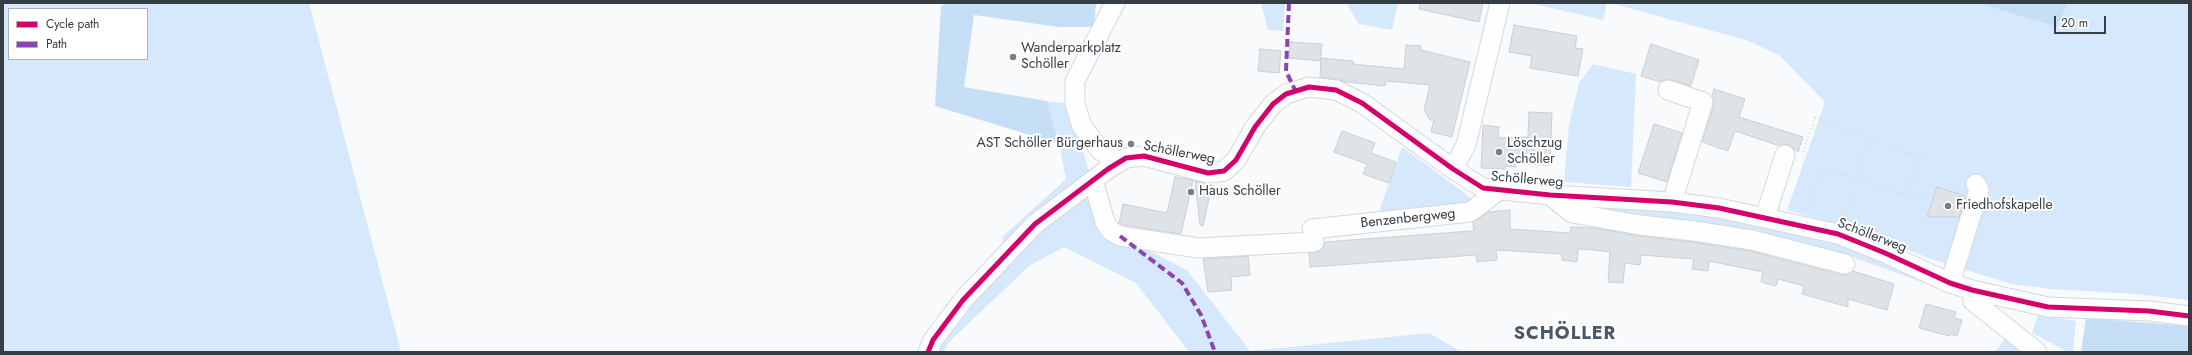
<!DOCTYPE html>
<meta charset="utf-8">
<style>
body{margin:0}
#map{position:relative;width:2192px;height:355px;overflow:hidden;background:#f8fafc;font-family:Jost,sans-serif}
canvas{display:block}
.frame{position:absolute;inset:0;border:4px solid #363d44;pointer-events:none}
.legend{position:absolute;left:8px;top:8px;width:140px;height:52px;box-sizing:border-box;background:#fff;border:1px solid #afb1b4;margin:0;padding:5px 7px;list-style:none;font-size:12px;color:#363d44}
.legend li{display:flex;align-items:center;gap:8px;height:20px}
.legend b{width:20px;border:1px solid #afb1b4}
.scale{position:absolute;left:2054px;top:16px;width:52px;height:18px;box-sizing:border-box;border:2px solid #363d44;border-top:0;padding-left:5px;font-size:12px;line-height:14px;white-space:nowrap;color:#363d44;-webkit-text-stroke:3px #fff;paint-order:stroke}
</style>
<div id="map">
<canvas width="2192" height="355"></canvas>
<div class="frame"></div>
<ul class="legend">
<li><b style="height:5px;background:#d6006c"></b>Cycle path</li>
<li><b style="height:5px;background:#8e44ad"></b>Path</li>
</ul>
<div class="scale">20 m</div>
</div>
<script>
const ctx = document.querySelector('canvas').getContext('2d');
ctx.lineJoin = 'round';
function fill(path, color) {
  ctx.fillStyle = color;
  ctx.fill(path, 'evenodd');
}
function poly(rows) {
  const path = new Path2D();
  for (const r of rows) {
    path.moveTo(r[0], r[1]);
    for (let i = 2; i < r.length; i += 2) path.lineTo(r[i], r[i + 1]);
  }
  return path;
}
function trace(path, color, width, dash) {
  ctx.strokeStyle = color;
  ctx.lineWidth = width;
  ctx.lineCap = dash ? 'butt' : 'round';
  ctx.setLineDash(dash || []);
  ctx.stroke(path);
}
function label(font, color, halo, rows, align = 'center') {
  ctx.font = font + ' Jost,sans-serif';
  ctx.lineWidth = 4;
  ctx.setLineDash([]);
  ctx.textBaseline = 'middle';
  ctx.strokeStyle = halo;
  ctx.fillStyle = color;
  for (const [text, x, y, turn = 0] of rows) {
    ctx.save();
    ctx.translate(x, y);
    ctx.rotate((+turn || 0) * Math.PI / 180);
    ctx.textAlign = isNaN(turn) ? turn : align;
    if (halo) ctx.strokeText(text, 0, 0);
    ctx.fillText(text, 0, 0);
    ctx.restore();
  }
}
const green = poly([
 [3,3,309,3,401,352,3,352],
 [9,9,147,9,147,59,9,59],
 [1261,3,1285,3,1283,31,1268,30],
 [1346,3,1398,3,1392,30,1359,24],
 [1530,3,1607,3,1603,20],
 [1610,3,1977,3,2057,27,2068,3,2189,3,2189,300,2136,294,2051,289,2011,284,1931,259,1869,234,1787,210,1825,102,1779,55,1746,40],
 [1593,64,1636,74,1631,187,1564,182,1569,125,1579,83],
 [1047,101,1069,104,1100,209,1120,236,1187,270,1250,351,1429,333,1462,352,1189,352,1136,283,1064,247,1029,266,948,343,944,352,936,352,1004,245,1002,237,1066,179,1059,143],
 [1402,147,1462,191,1472,200,1471,204,1378,214],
 [1568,202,1716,214,1848,244,1946,291,1850,256,1850,261,1642,221],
 [2038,315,2076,321,2073,352,2068,352,2032,333],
 [2008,335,2029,352,1995,352]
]);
const forest = poly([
 [947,3,1096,3,1094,27,1059,27,974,15,964,87,1047,101,1059,144,935,106,941,6],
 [1977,3,2068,3,2057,27],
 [2086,318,2189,326,2189,352,2081,352]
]);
const building = poly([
 [1420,3,1483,3,1479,22,1419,9,1420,3],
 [1514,25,1577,36,1575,48,1583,49,1578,76,1530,68,1532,56,1509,52,1514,25],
 [1290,42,1322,44,1320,61,1289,58,1290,42],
 [1651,44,1699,60,1691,86,1672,80,1666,79,1660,82,1641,76,1651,44],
 [1406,45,1421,46,1421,50,1470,62,1452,137,1431,132,1434,120,1430,120,1424,110,1430,85,1386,81,1385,86,1346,82,1337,79,1320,77,1321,58,1353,61,1353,64,1404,69,1406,45],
 [1260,49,1281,51,1279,73,1258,71,1260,49],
 [1714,89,1745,99,1739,117,1803,137,1798,152,1788,144,1780,146,1735,131,1728,151,1702,142,1714,105,1712,96,1714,89],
 [1529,112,1552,113,1550,165,1515,164,1516,167,1505,166,1505,169,1481,168,1483,125,1499,127,1498,138,1528,137,1529,112],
 [1654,124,1682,133,1667,182,1638,173,1654,124],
 [1342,131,1375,143,1371,153,1396,162,1389,183,1363,174,1367,164,1334,152,1342,131],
 [1175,177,1193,180,1181,234,1124,225,1119,223,1123,204,1167,213,1175,177],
 [1195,181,1212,185,1203,226,1200,225,1195,181],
 [1937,187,1965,196,1959,217,1927,217,1937,187],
 [1510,210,1510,229,1570,233,1571,227,1595,228,1639,236,1693,242,1750,251,1842,275,1848,274,1853,271,1894,284,1887,310,1848,299,1848,307,1802,294,1804,286,1778,279,1776,286,1761,282,1763,272,1709,261,1708,271,1692,269,1694,259,1641,255,1640,265,1625,263,1623,283,1608,282,1610,252,1594,250,1578,249,1577,262,1562,260,1562,254,1496,250,1497,260,1477,262,1476,255,1310,267,1309,253,1320,251,1325,242,1471,231,1474,230,1473,222,1489,212,1510,210],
 [1248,256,1250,275,1231,277,1232,290,1208,292,1203,259,1248,256],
 [1926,304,1956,312,1954,318,1962,320,1957,336,1950,334,1949,336,1919,328,1926,304]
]);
const path = poly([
 [1803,152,1815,118,1920,157,1907,194,1926,200],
 [1810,204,1820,168,1856,179,1869,138],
 [1844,217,1856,179,1907,194]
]);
const minor = poly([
 [1115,3,1075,81,1075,104,1082,126,1101,151,1119,162],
 [1668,90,1703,102,1672,202],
 [1453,169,1466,145,1500,3],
 [1093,180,1105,222,1111,231,1120,236,1198,248,1314,242],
 [1550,195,1572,213,1640,225,1694,231,1752,240,1845,264],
 [1765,217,1785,155],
 [1312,229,1470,212,1498,191],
 [1950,283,1979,190,1976,184],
 [1972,290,1973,301,2037,352],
 [928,352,933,340,963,300,1035,224,1108,169,1126,158,1144,156,1208,173,1224,171,1236,160,1255,127,1273,104,1286,94,1309,87,1336,90,1362,103,1453,169,1483,188,1550,195,1672,202,1719,208,1838,234,1885,253,1950,283,1972,290,2048,307,2149,311,2189,316]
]);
const quiet = poly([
 [1289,3,1286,71,1295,90],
 [1120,236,1182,283,1201,315,1215,352]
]);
const cycleway = poly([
 [928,352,933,340,963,300,1035,224,1108,169,1126,158,1144,156,1208,173,1224,171,1236,160,1255,127,1273,104,1286,94,1309,87,1336,90,1362,103,1453,169,1483,188,1550,195,1672,202,1719,208,1838,234,1885,253,1950,283,1972,290,2048,307,2149,311,2189,316]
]);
const markers = [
 [1013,57,4,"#7a7f84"],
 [1131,144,4,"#7a7f84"],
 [1499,152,4,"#7a7f84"],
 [1191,192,4,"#7a7f84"],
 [1948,206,4,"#7a7f84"]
];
const poiNames = [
 ["Wanderparkplatz",1021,49],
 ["Schöller",1021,65],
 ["AST Schöller Bürgerhaus",1123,144,"right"],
 ["Löschzug",1507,144],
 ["Schöller",1507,160],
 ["Haus Schöller",1199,192],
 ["Friedhofskapelle",1956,206]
];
const streetNames = [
 ["Schöllerweg",1179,153,11],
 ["Schöllerweg",1527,180,5],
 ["Benzenbergweg",1408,219,-6],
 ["Schöllerweg",1872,236,21]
];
const districtNames = [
 ["SCHÖLLER",1565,335]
];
fill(green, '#d6e9fc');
fill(forest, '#c6def6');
fill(building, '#dee3e7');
trace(building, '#cbcfd3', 1);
trace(minor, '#d3d8dd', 21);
trace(path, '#dbdcdd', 2.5, [1, 3]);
trace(minor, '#fefeff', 19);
trace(quiet, '#8e44ad', 4, [8, 4]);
trace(cycleway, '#d6006c', 5);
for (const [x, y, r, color] of markers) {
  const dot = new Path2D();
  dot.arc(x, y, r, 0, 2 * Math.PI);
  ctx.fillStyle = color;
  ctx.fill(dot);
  trace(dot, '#fff', 1.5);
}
label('14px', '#363d44', '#fff', poiNames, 'left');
label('14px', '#363d44', '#fff', streetNames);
ctx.letterSpacing = '1px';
label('bold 18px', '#4a5868', '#fff', districtNames);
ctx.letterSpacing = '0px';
</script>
